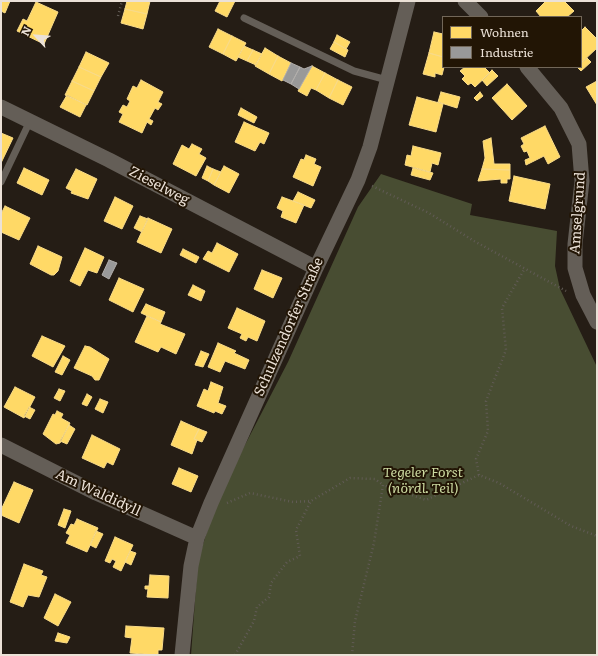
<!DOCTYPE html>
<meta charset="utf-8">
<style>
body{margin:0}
#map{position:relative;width:598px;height:656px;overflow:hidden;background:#251d15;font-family:Literata,serif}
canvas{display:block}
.frame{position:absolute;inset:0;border:2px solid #ebe1d7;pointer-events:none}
.legend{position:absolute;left:442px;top:16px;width:140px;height:52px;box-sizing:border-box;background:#221505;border:1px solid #726759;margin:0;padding:5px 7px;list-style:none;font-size:12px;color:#ebe1d7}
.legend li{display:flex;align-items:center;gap:8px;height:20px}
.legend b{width:20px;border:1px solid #726759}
.north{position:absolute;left:16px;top:16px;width:40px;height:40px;-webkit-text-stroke:3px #221505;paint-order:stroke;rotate:296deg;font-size:11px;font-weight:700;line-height:16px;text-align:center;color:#ebe1d7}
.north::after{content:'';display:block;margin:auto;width:14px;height:18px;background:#ebe1d7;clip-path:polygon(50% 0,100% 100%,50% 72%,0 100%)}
</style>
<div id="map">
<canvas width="598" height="656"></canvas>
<div class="frame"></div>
<ul class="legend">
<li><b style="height:11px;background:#ffd966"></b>Wohnen</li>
<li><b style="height:11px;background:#999"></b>Industrie</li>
</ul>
<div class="north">N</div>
</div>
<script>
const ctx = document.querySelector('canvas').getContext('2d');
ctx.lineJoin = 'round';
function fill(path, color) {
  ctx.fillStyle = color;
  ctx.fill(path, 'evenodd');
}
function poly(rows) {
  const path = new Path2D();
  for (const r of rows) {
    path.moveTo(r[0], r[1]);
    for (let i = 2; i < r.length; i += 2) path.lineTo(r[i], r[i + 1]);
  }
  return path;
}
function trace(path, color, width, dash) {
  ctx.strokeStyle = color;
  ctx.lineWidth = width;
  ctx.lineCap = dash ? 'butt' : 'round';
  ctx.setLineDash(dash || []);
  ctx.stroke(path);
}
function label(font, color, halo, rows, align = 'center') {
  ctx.font = font + ' Literata,serif';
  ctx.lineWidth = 4;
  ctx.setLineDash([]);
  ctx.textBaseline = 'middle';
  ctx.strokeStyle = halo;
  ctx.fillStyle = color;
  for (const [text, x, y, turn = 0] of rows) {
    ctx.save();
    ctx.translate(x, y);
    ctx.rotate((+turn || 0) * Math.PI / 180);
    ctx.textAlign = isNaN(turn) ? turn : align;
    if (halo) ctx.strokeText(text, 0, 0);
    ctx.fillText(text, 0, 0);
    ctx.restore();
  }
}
const forest = poly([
 [381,174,472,204,470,215,557,231,555,266,560,289,597,367,597,655,191,655,198,560,218,497,288,362,358,207]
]);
const homes = poly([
 [1,1,10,1,5,13,1,11,1,1],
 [127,1,150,1,147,14,125,9,127,1],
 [220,1,235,1,227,17,215,11,220,1],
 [546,1,564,1,574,11,567,17,541,17,536,11,546,1],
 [36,2,58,12,44,44,17,31,23,19,27,21,36,2],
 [125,9,147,14,143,29,121,23,125,9],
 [585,27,597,39,597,48,581,63,581,31,585,27],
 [218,29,232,36,223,54,209,47,218,29],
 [434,32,443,34,443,57,429,53,434,32],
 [337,35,350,42,346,49,334,42,337,35],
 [232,36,246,43,236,61,223,54,232,36],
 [334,42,348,50,345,57,330,49,334,42],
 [244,46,253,50,247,61,238,57,244,46],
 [265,48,278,56,269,74,255,66,265,48],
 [253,50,262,54,256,65,247,61,253,50],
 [86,52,109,63,101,77,79,67,86,52],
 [429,53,443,57,443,67,444,67,442,75,435,73,435,77,423,74,429,53],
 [278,56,291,63,282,81,269,74,278,56],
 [587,58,591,62,581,71,577,67,581,67,581,63,587,58],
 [312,66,325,73,316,90,311,88,307,96,298,91,312,66],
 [79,67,101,77,94,91,72,81,79,67],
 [465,67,484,67,490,73,475,87,471,83,468,85,462,79,465,76,460,71,465,67],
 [492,70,498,76,487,86,482,80,492,70],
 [325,73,338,80,329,98,316,90,325,73],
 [141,80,163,92,158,102,162,104,158,110,155,108,149,119,153,121,151,125,147,122,142,133,119,122,123,114,119,112,123,105,127,107,130,101,127,99,133,86,137,88,141,80],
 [338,80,352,87,343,105,329,98,338,80],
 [72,81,94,91,87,105,65,95,72,81],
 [597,81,597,105,586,87,597,81],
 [507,84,527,106,512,120,492,98,507,84],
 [441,92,460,97,457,108,438,102,441,92],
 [480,92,483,96,477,101,474,98,480,92],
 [67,95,86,105,80,117,60,107,67,95],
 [417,97,443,104,436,132,409,125,417,97],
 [241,108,257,117,254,123,238,115,241,108],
 [244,122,269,133,264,144,260,142,255,151,235,142,244,122],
 [545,126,560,157,548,164,544,156,526,165,525,160,530,158,527,151,524,152,521,146,524,144,521,138,545,126],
 [1,133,13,138,1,163,1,133],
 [491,138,494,164,510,164,510,170,482,169,485,158,483,141,491,138],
 [192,144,202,149,199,154,206,158,196,176,173,164,182,145,189,149,192,144],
 [413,146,441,153,438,165,432,163,430,172,405,165,407,155,411,156,413,146],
 [306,155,316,159,314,164,321,167,313,186,293,177,301,159,304,160,306,155],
 [207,166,213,169,208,181,202,178,207,166],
 [224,166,239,174,229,193,214,185,224,166],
 [24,168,49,180,42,195,17,183,24,168],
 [413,168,433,173,430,180,411,175,413,168],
 [76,169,97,179,88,199,71,193,72,191,66,188,76,169],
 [213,169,221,172,214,185,208,181,213,169],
 [482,169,510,170,510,179,507,179,507,183,501,183,501,179,478,181,482,169],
 [514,176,550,184,545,209,509,201,514,176],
 [298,192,315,200,311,208,293,201,298,192],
 [115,197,133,206,122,229,104,221,115,197],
 [282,197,304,205,296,223,281,217,283,211,277,208,282,197],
 [5,206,30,218,19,240,1,232,1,214,5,206],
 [140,216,148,219,142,232,134,228,140,216],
 [148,218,172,229,161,253,137,242,148,218],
 [217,243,238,254,229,272,203,259,208,251,212,253,217,243],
 [38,246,62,257,58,271,54,275,51,275,30,264,38,246],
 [85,248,104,257,97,273,88,270,80,286,70,281,85,248],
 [183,249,199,257,196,263,180,255,183,249],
 [262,270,282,278,273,298,254,289,262,270],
 [119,278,144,289,133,312,109,300,119,278],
 [193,285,205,291,201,301,188,295,193,285],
 [146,304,165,312,161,322,141,313,146,304],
 [237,308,265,321,257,341,248,337,246,341,240,338,242,334,228,328,237,308],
 [147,316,161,322,160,324,185,334,176,354,161,347,158,352,135,342,147,316],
 [42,336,65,346,53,367,32,356,42,336],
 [218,343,236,351,234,353,249,360,245,369,225,361,220,372,208,367,218,343],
 [85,346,90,347,109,359,99,380,95,380,92,376,74,368,85,346],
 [201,351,209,354,203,367,195,365,201,351],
 [63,356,70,360,62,375,55,372,63,356],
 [211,382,223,387,218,403,226,406,222,414,215,411,214,413,197,406,204,389,208,391,211,382],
 [15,387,35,397,24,418,4,407,15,387],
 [59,389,65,391,60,401,54,398,59,389],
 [87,394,92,397,87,406,82,404,87,394],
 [100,399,108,402,103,413,95,409,100,399],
 [29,407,35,410,30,419,24,416,29,407],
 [57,411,63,414,61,418,70,423,60,443,56,444,43,434,53,414,55,415,57,411],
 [181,421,199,429,194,439,197,440,192,454,171,445,181,421],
 [69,425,75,429,67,444,60,441,69,425],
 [199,429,207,432,202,442,194,439,199,429],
 [92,435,120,449,113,465,107,462,104,468,82,458,92,435],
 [179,468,198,476,191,492,172,484,179,468],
 [14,482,33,490,19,523,1,515,1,510,14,482],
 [64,509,71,511,65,528,58,525,64,509],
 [77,519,98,528,87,552,66,543,70,535,66,533,71,524,74,525,77,519],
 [96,531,103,534,96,548,90,545,96,531],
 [115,537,133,545,121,571,113,567,116,561,112,559,110,563,105,561,115,537],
 [130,551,136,553,131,565,125,562,130,551],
 [24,564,43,571,41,575,47,577,39,597,28,595,23,607,10,602,24,564],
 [150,575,169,576,168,598,147,597,148,589,145,589,145,586,149,586,150,575],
 [55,594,71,602,58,626,44,618,55,594],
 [126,626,164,628,162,650,158,650,158,655,130,653,132,638,125,637,126,626],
 [58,633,70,637,67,643,55,641,58,633]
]);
const industry = poly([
 [291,63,300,67,291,84,283,80,291,63],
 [312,66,299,89,291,84,300,67,304,69,312,66],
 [109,260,117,263,109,279,102,275,109,260]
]);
const path = poly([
 [118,16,122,1],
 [372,186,429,213,474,241,566,291],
 [479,475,476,459,488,431,486,401,506,350,502,308,525,268],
 [227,503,250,493,293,502,311,501,350,478,375,479,383,485],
 [235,655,254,621,257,607,269,597,271,583,287,562,300,556,296,530,311,501],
 [352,655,355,621,374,543,383,485,426,500,479,475,499,483,571,526,597,536]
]);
const service = poly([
 [244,18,354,71,387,80],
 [1,182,30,121]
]);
const minor = poly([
 [465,1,481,17],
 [527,67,561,108,579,144,582,181,575,244,575,268,583,295,597,322],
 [1,107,109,160,316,268],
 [1,445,96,493,197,538],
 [182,655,191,566,197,538,211,503,316,268,358,180,370,147,408,1]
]);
const streetNames = [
 ["Zieselweg",159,186,28],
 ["Amselgrund",578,213,-86],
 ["Schulzendorfer Straße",289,327,-66],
 ["Am Waldidyll",98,493,25]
];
const parkNames = [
 ["Tegeler Forst",423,473],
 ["(nördl. Teil)",423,489]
];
fill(forest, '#484d32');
fill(homes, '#ffd966');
trace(homes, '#f9db88', 1);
fill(industry, '#999');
trace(industry, '#b2afac', 1);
trace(path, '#615b55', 2.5, [1, 3]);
trace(service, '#645e57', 7);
trace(minor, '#645e57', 15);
label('14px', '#ebe1d7', '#221505', streetNames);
label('italic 14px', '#cbd9a0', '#221505', parkNames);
</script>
